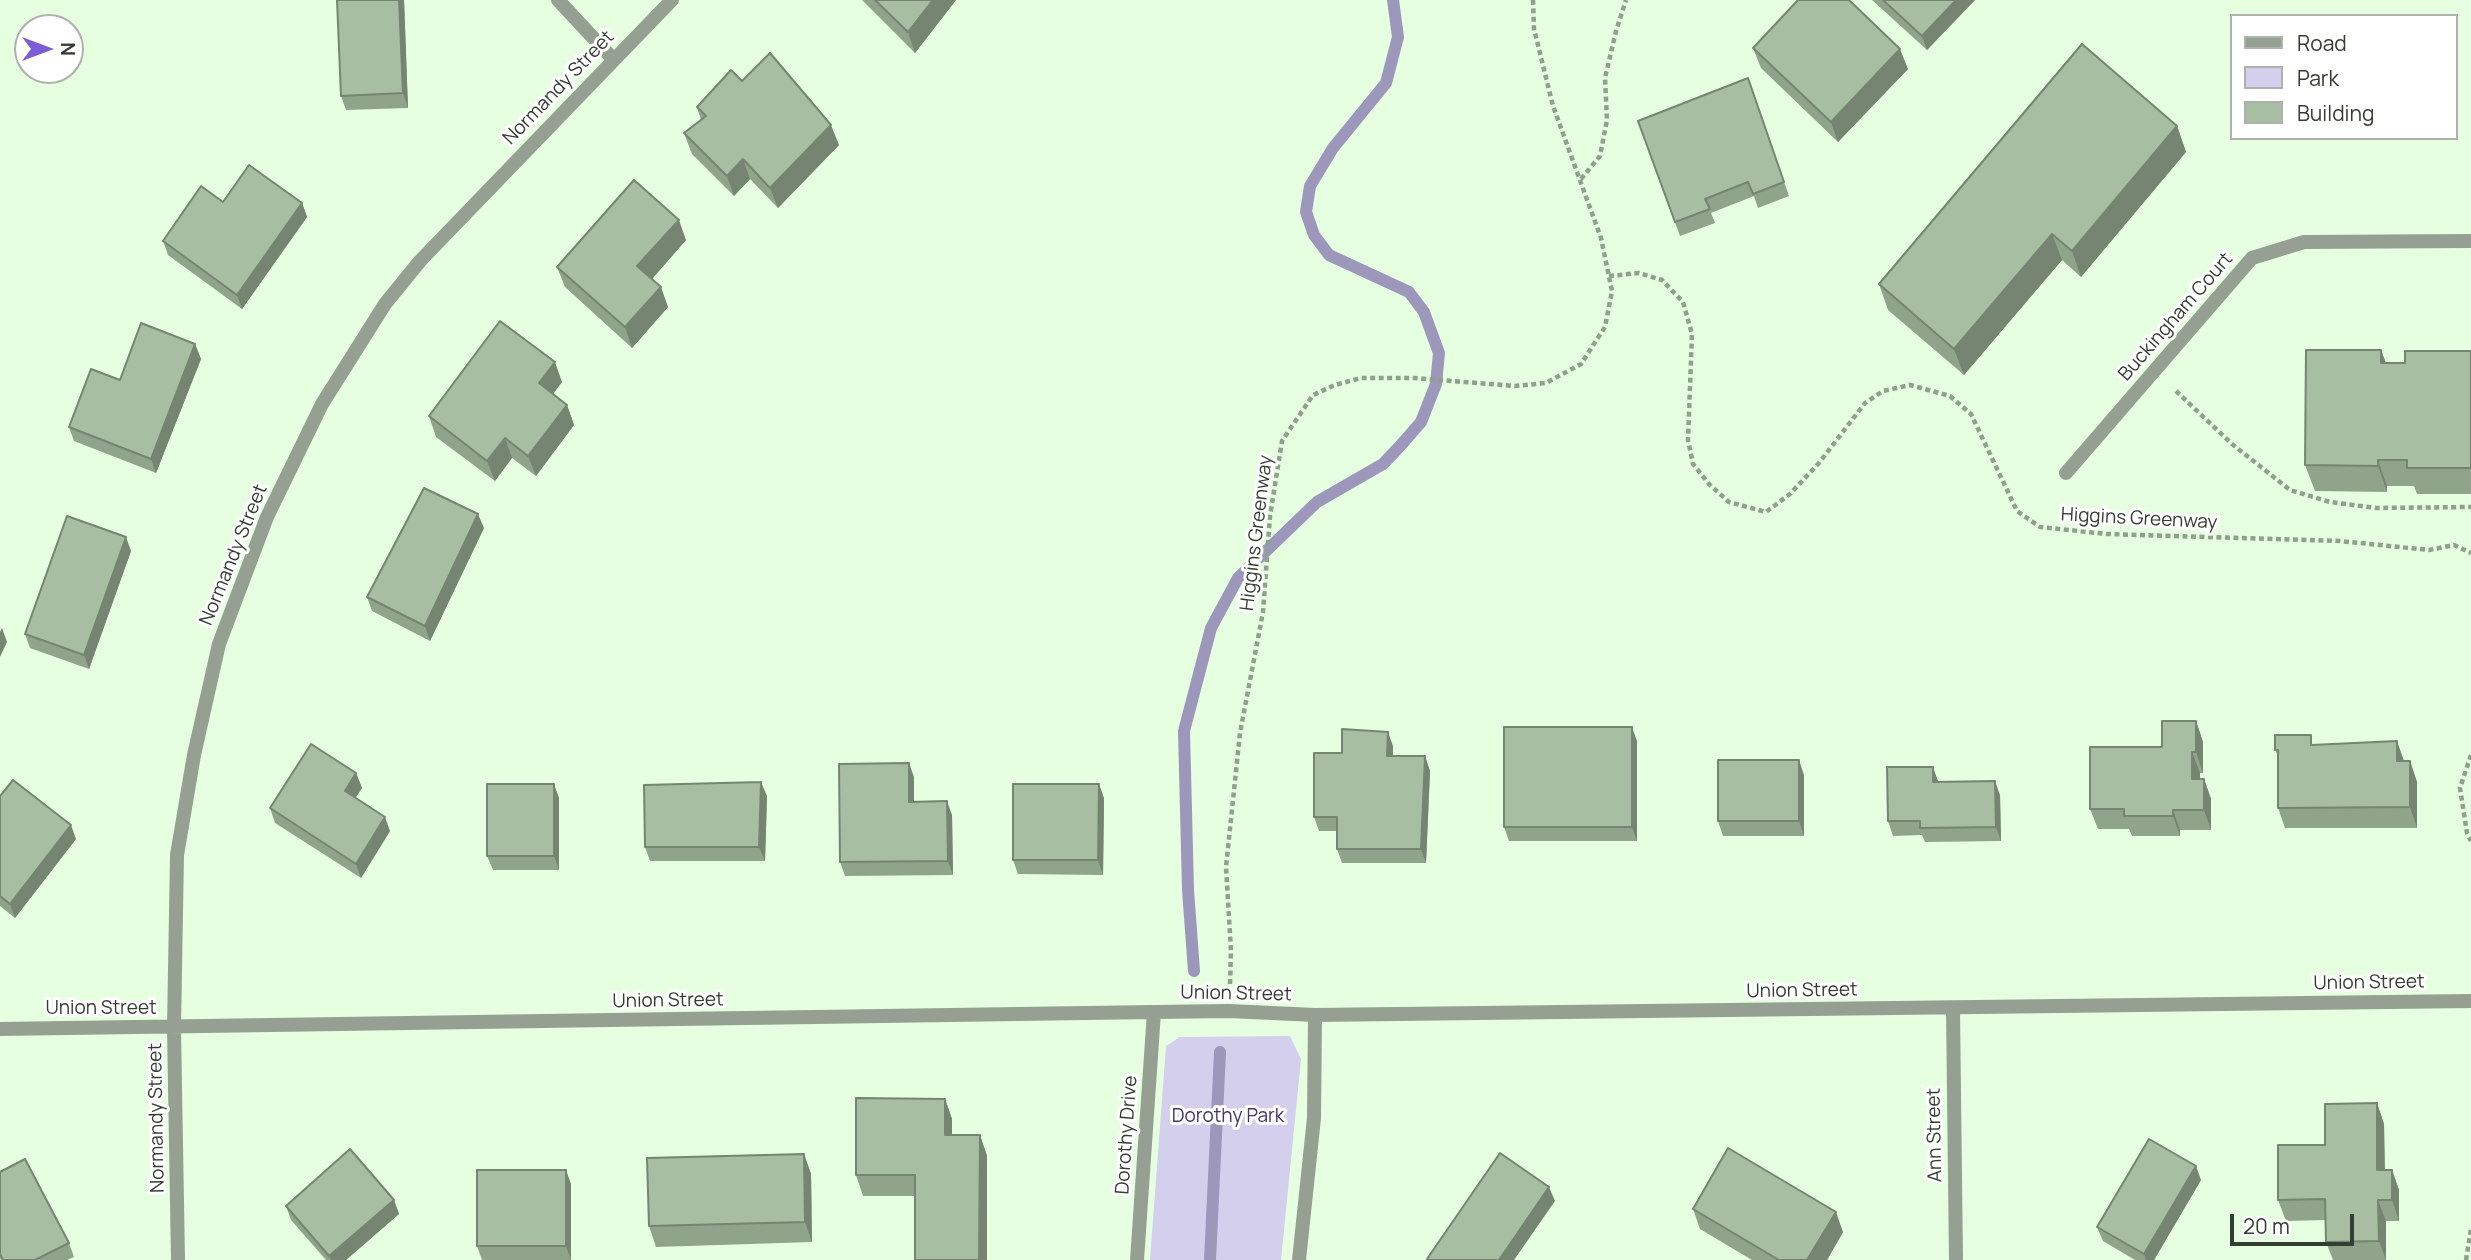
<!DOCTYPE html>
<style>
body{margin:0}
#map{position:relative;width:2471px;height:1260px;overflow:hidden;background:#e6ffe0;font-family:Manrope,sans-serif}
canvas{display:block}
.legend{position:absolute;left:2230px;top:14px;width:228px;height:126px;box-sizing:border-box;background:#fff;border:2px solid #aeb1ad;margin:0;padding:9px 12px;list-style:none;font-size:21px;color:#343d32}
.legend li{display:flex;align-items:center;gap:14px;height:35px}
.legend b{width:35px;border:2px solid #aeb1ad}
.north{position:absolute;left:14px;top:14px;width:70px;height:70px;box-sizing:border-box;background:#fff;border:2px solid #aeb1ad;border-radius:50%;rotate:90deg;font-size:19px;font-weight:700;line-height:28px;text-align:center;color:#343d32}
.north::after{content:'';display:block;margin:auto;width:24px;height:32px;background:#7c5dd7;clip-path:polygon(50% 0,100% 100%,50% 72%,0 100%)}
.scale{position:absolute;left:2230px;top:1214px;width:124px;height:32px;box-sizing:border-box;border:4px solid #343d32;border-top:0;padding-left:9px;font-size:21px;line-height:24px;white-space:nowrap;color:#343d32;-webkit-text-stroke:5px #fff;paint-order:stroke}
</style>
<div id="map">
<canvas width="2471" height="1260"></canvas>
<ul class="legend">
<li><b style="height:9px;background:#959f92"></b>Road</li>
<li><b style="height:19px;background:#d3cfed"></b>Park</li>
<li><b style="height:19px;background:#a7bea2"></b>Building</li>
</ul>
<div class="north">N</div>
<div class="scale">20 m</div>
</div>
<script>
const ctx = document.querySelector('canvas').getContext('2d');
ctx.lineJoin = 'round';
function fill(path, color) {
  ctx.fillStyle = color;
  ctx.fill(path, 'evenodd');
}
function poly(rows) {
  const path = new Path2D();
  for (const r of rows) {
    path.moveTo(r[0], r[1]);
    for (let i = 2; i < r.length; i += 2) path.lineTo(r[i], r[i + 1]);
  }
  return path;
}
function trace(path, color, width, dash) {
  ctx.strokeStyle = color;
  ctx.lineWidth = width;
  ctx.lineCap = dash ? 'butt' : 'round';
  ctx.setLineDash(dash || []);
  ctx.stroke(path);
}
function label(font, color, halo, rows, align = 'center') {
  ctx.font = font + ' Manrope,sans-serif';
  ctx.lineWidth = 6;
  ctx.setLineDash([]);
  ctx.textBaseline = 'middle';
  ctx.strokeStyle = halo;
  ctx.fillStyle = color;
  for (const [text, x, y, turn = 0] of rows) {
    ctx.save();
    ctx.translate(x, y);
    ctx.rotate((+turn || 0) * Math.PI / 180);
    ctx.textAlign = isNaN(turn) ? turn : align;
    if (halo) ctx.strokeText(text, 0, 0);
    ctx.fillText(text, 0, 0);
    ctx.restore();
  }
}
const green = poly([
 [1290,1036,1301,1059,1281,1260,1150,1260,1166,1046,1180,1037]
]);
const stream = poly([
 [1194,971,1188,890,1184,731,1211,628,1238,578,1317,502,1383,464,1401,445,1421,422,1436,384,1439,353,1424,312,1409,292,1329,255,1314,235,1306,212,1310,186,1333,148,1386,83,1398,37,1393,0],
 [1210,1260,1220,1052]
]);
const path = poly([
 [1581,179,1600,156,1607,120,1605,78,1616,31,1626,0],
 [1609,276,1639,273,1662,280,1683,302,1692,334,1688,440,1693,464,1709,484,1729,502,1766,512,1790,494,1819,463,1865,403,1883,391,1910,385,1950,396,1971,414,2017,511,2040,527,2107,534,2340,541,2429,550,2454,545,2471,553],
 [2176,391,2232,444,2290,490,2330,502,2376,508,2471,507],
 [2471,755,2460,788,2467,833,2471,841],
 [1230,984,1231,951,1226,867,1240,733,1263,612,1270,516,1282,441,1313,395,1335,385,1361,378,1414,378,1515,386,1546,383,1581,364,1605,327,1612,291,1601,238,1553,106,1534,29,1533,0],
 [2466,1260,2471,1229]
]);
const minor = poly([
 [558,0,613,59],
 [2066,473,2252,258,2304,242,2471,241],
 [1953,1009,1956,1260],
 [0,1029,1154,1012,1229,1011,1315,1015,2471,1001],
 [178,1260,174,1028,177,855,194,755,219,644,267,517,322,404,385,304,420,261,672,0],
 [1137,1260,1154,1012],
 [1299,1260,1314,1118,1315,1015]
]);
const wall = poly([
 [404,0,408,108,346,110,341,96],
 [862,0,956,0,915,53],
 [1872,0,1975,0,1927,50],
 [1753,48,1908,69,1838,142,1761,68],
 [1748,78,1789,196,1758,208,1754,196,1711,213,1715,223,1680,236,1638,121],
 [742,81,839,145,778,208,750,179,734,196,692,154,684,133,701,120,697,107],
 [2177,126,2186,152,2081,277,2062,260,1964,375,1888,310,1879,284],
 [223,202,302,203,307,217,242,309,168,255,163,241],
 [686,240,652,279,668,307,632,348,565,287,557,267],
 [195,344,201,359,156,473,74,441,69,427],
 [2381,350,2386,363,2405,363,2471,351,2471,494,2417,494,2414,486,2387,486,2387,492,2315,491,2305,465],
 [562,382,553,394,567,405,574,425,536,476,512,458,495,481,436,437,429,416],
 [484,528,430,641,372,611,367,597],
 [131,551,89,669,30,648,25,634],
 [2196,721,2203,742,2203,773,2200,773,2200,779,2204,779,2211,799,2211,830,2180,830,2180,836,2132,836,2129,829,2098,829,2090,809,2162,747],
 [1637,741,1637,841,1509,841,1504,827],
 [2314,744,2404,761,2410,761,2417,782,2417,828,2285,828,2278,808,2278,755,2275,750],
 [1393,746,1393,756,1425,756,1430,771,1426,863,1342,863,1337,849,1337,831,1319,831,1314,817,1342,753],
 [356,773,362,788,355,798,390,831,361,878,275,823,270,808],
 [1804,775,1804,836,1723,836,1718,821],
 [914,777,914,802,952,815,953,875,845,876,840,862],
 [1938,782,2000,795,2001,841,1925,842,1922,835,1893,836,1888,821],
 [0,796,76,839,15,918,0,906],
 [767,796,765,861,650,861,645,847],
 [559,798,559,870,493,870,487,856],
 [1104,798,1103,875,1018,874,1013,860],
 [945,1099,952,1119,952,1135,980,1135,987,1156,987,1260,915,1260,915,1196,863,1196,856,1175],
 [2377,1103,2384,1124,2385,1170,2392,1170,2399,1190,2399,1221,2386,1221,2386,1260,2333,1260,2326,1242,2326,1220,2286,1221,2278,1200,2325,1145],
 [804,1154,811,1174,812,1242,656,1247,649,1226],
 [0,1172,69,1243,74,1257,67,1260,1,1260,0,1258],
 [2201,1180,2154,1260,2135,1260,2103,1241,2097,1227],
 [571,1184,571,1260,482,1260,477,1246],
 [394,1200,399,1214,346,1260,326,1260,291,1220,286,1206],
 [1693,1209,1843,1232,1827,1260,1752,1260,1700,1229]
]);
const shadedWall = poly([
 [399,0,404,0,408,108,403,93],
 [933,0,956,0,915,53,908,32],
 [1956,0,1975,0,1927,50,1922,36],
 [1900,49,1908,69,1838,142,1831,122],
 [831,125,839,145,778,208,770,188],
 [2177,126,2186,152,2081,277,2072,251],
 [743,159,750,179,734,196,727,176],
 [302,203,307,217,242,309,237,295],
 [679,220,686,240,645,287,637,266],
 [2052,234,2062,260,1964,375,1954,349],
 [661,287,668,307,632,348,625,327],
 [195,344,201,359,156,473,151,459],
 [2381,350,2390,375,2381,363],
 [555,362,562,382,546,403,539,383],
 [567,405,574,425,536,476,528,456],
 [505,438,512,458,495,481,487,461],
 [2378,460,2387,486,2387,492,2378,466],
 [478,514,484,528,430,641,425,626],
 [126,537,131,551,89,669,84,655],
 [2,628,7,642,0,657,0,632],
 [2196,721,2203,742,2203,773,2196,752],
 [1632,727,1637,741,1637,841,1632,827],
 [1388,732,1393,746,1392,771,1387,756],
 [2397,741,2404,761,2397,761],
 [2192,752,2200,773,2200,799,2192,779],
 [1425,756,1430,771,1426,863,1421,849],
 [1799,760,1804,775,1804,836,1799,821],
 [2410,761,2417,782,2417,828,2410,807],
 [909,763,914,777,914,816,909,802],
 [1933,767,1938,781,1938,796,1933,782],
 [356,773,362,788,350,806,345,791],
 [2204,779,2211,799,2211,830,2204,810],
 [1995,781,2000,795,2001,841,1996,827],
 [761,782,767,796,765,861,759,847],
 [554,784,559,798,559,870,554,856],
 [1099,784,1104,798,1103,875,1098,860],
 [947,801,952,815,953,875,948,861],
 [2173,810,2180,830,2180,836,2173,816],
 [385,817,390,831,361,878,356,864],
 [71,825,76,839,15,918,10,904],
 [945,1099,952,1119,952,1156,945,1135],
 [2377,1103,2384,1124,2385,1190,2377,1170],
 [980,1135,987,1156,987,1260,979,1260],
 [804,1154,811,1174,812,1242,805,1222],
 [2196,1166,2201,1180,2154,1260,2146,1260,2144,1254],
 [566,1170,571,1184,571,1260,566,1246],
 [2392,1170,2399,1190,2399,1221,2392,1200],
 [1549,1187,1555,1201,1514,1260,1499,1260],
 [394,1200,399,1214,346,1260,331,1260,329,1256],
 [2378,1200,2386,1221,2386,1260,2379,1241],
 [1836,1212,1843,1232,1827,1260,1807,1260]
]);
const building = poly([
 [337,0,399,0,403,93,341,96,337,0],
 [875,0,933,0,908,32,875,0],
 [1798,0,1849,0,1900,49,1831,122,1753,48,1798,0],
 [1883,0,1956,0,1922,36,1883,0],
 [2082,44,2177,126,2072,251,2052,234,1954,349,1879,284,2082,44],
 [770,53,831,125,770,188,743,159,727,176,684,133,706,116,697,107,731,70,742,81,770,53],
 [1748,78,1784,182,1753,194,1748,182,1705,199,1710,209,1675,222,1638,121,1748,78],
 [249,165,302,203,237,295,163,241,201,186,223,202,249,165],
 [634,180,679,220,637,266,661,287,625,327,557,267,634,180],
 [500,321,555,362,539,383,567,405,528,456,505,438,487,461,429,416,500,321],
 [141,323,195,344,151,459,69,427,91,369,120,380,141,323],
 [2306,350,2381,350,2381,363,2405,363,2405,351,2471,351,2471,468,2407,468,2407,460,2378,460,2378,466,2305,465,2306,350],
 [424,488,478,514,425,626,367,597,424,488],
 [67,516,126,537,84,655,25,634,67,516],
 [2162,721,2196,721,2196,752,2192,752,2192,779,2204,779,2204,810,2173,810,2173,816,2124,816,2124,809,2090,809,2090,747,2162,747,2162,721],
 [1504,727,1632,727,1632,827,1504,827,1504,727],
 [1342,729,1388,732,1387,756,1425,756,1421,849,1337,849,1337,817,1314,817,1314,753,1342,753,1342,729],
 [2275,735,2311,735,2311,745,2397,741,2397,761,2410,761,2410,807,2278,808,2278,750,2275,750,2275,735],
 [311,744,356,773,345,791,385,817,356,864,270,808,311,744],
 [1718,760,1799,760,1799,821,1718,821,1718,760],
 [909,763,909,802,947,801,948,861,840,862,839,764,909,763],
 [1887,767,1933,767,1933,782,1995,781,1996,827,1920,828,1920,821,1888,821,1887,767],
 [13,780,71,825,10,904,0,896,0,796,13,780],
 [761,782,759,847,645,847,644,785,761,782],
 [487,784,554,784,554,856,487,856,487,784],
 [1013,784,1099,784,1098,860,1013,860,1013,784],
 [856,1098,945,1099,945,1135,980,1135,979,1260,915,1260,915,1175,856,1175,856,1098],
 [2377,1103,2377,1170,2392,1170,2392,1200,2378,1200,2379,1241,2326,1242,2325,1199,2278,1200,2278,1145,2325,1145,2325,1104,2377,1103],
 [2149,1139,2196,1166,2144,1254,2097,1227,2149,1139],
 [1728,1148,1836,1212,1807,1260,1779,1260,1693,1209,1728,1148],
 [350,1149,394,1200,329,1256,286,1206,350,1149],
 [1500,1153,1549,1187,1499,1260,1428,1260,1427,1259,1500,1153],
 [804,1154,805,1222,649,1226,647,1158,804,1154],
 [25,1159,69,1243,35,1260,3,1260,0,1254,0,1172,25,1159],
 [477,1170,566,1170,566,1246,477,1246,477,1170]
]);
const streetNames = [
 ["Normandy Street",559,88,-46],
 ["Buckingham Court",2176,317,-49],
 ["Higgins Greenway",2139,519,3],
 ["Higgins Greenway",1257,533,-83],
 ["Normandy Street",234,555,-68],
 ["Union Street",2369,983,-1],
 ["Union Street",1802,991,-1],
 ["Union Street",1236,994,1],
 ["Union Street",668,1001,-1],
 ["Union Street",101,1009],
 ["Normandy Street",157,1118,-91],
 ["Dorothy Drive",1127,1135,-86],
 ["Ann Street",1935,1135,-91]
];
const parkNames = [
 ["Dorothy Park",1228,1117]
];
fill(green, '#d3cfed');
trace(stream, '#9d98bb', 12);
trace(path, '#8fa08b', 4.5, [5, 3.5]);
trace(minor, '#959f92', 14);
fill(wall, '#90a38b');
fill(shadedWall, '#758571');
fill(building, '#a7bea2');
trace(building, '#758571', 2);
label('19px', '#343d32', '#fff', streetNames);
label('19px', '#423869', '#fff', parkNames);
</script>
